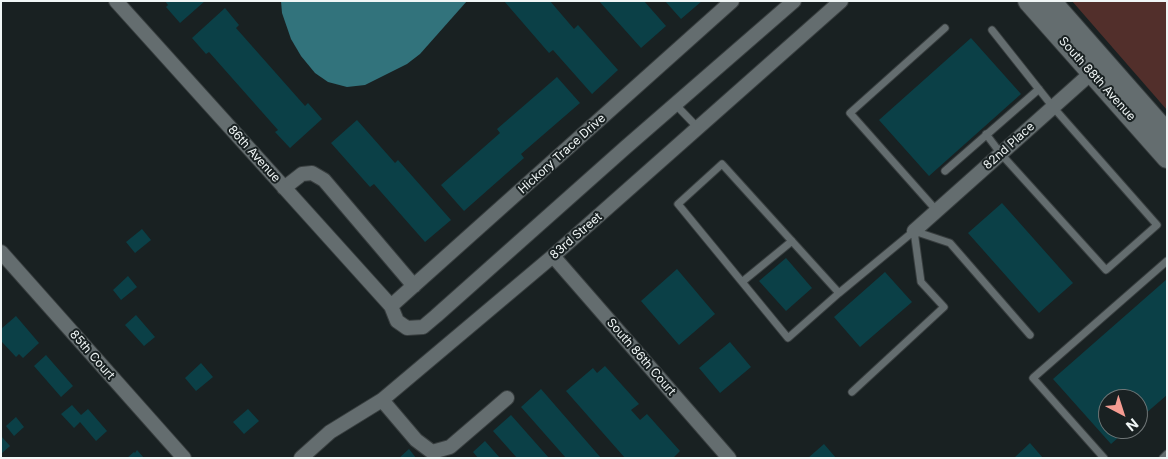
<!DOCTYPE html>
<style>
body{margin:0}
#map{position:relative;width:1168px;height:459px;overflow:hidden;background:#192122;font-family:Inter,sans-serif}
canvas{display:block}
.frame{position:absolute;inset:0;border:2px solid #f0f6f6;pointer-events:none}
.north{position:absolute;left:1098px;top:389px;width:50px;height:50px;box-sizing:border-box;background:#192122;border:1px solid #6f7677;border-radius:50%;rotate:140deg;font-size:14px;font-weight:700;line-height:20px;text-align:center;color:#f0f6f6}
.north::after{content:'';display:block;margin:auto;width:18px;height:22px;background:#f59c92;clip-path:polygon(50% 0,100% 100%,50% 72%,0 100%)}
</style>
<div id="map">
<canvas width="1168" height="459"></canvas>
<div class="frame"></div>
<div class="north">N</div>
</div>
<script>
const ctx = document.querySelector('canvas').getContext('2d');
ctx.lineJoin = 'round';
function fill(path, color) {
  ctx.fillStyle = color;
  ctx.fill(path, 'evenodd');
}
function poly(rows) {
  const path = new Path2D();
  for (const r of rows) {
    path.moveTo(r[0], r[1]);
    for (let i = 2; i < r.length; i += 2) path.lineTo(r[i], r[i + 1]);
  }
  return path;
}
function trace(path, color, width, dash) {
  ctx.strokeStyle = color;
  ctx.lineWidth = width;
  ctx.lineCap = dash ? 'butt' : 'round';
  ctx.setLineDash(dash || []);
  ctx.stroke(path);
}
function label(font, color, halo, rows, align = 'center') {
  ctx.font = font + ' Inter,sans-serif';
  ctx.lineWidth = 4;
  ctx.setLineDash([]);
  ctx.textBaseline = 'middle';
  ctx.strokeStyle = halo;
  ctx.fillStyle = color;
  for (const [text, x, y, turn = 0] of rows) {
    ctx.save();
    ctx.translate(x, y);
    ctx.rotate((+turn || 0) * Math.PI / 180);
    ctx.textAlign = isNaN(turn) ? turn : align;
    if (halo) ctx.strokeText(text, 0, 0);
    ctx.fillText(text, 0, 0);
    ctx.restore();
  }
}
const green = poly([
 [1072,1,1167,1,1167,110]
]);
const water = poly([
 [281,1,467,1,420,54,407,64,365,85,347,87,328,82,315,73,301,56,291,39,282,13]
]);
const building = poly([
 [165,1,205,1,180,23,166,7,168,5],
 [504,1,550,1,574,29,578,25,618,70,592,94,553,50,549,53],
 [599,1,644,1,666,26,641,48],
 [665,1,702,1,681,19],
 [225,8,239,25,236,28,305,106,308,103,322,119,290,148,275,132,278,130,209,52,206,54,192,38],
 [971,38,1021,94,929,176,879,120],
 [557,77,580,103,521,154,524,158,464,211,441,185,500,133,497,129],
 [357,120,395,163,398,160,451,220,425,242,374,184,370,187,331,143],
 [1002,203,1073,283,1039,313,968,233],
 [142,229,151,240,135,253,126,242],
 [786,258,812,288,786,311,759,281],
 [677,269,715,314,679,345,641,301],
 [885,272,912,302,860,347,834,317],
 [128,276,137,287,121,300,113,290],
 [1167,279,1167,395,1138,420,1138,399,1108,399,1108,429,1128,429,1111,444,1053,379],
 [136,315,155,337,144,346,125,325],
 [16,316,39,343,23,358,19,354,16,357,2,342,1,329],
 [730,342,751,367,720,393,699,368],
 [46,355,73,386,61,397,34,366],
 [201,363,213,377,196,391,185,378],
 [605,366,639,404,631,410,640,420,647,414,680,451,673,458,625,458,566,391,593,368,597,373],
 [541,389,601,458,566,458,521,407],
 [72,405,81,415,88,409,107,431,96,441,80,422,74,428,61,414],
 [248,409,259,421,244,434,233,422],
 [511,415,549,458,517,458,493,431],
 [16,417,24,427,14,436,6,426],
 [1,436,10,446,1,454],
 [485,441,500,458,478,458,473,452],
 [1030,443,1043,458,1014,458],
 [824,444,836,458,808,458],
 [409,449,416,458,399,458],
 [137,450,144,458,127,458,134,452,135,453]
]);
const lane = poly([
 [675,104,698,128],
 [986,134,1001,154,1106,270,1157,225,1053,107,992,30],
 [945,171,1039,89],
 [937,211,850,113,945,28],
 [914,231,950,243,1030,335],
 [742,282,792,241],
 [839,293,788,338,678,204,722,164,839,293,914,231],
 [852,392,944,307,921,282,914,231],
 [1104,458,1033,378,1167,261],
 [1163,458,1167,454]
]);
const street = poly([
 [116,1,391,306,397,321,407,328,423,327,436,316,626,147,794,1],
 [284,188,302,174,312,173,324,180,414,286],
 [914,231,1098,67],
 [1,252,184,458],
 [553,256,729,458],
 [391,306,732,1],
 [382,400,416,440,432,452,450,447,507,398],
 [301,458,330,432,382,400,553,256,841,1]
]);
const secondary = poly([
 [1028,1,1167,158],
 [1051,1,1167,133]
]);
const streetNames = [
 ["South 88th Avenue",1097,79,48],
 ["82nd Place",1009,146,-42],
 ["86th Avenue",254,154,48],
 ["Hickory Trace Drive",562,154,-42],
 ["83rd Street",576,236,-41],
 ["85th Court",92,355,49],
 ["South 86th Court",641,357,49]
];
fill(green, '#522f2b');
fill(water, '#32737c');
fill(building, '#0b4047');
trace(lane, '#383e3f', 9);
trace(street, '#383e3f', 16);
trace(secondary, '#383e3f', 22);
trace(lane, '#646d6f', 7);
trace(street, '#646d6f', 14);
trace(secondary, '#646d6f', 20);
label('12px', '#f0f6f6', '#192122', streetNames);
</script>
